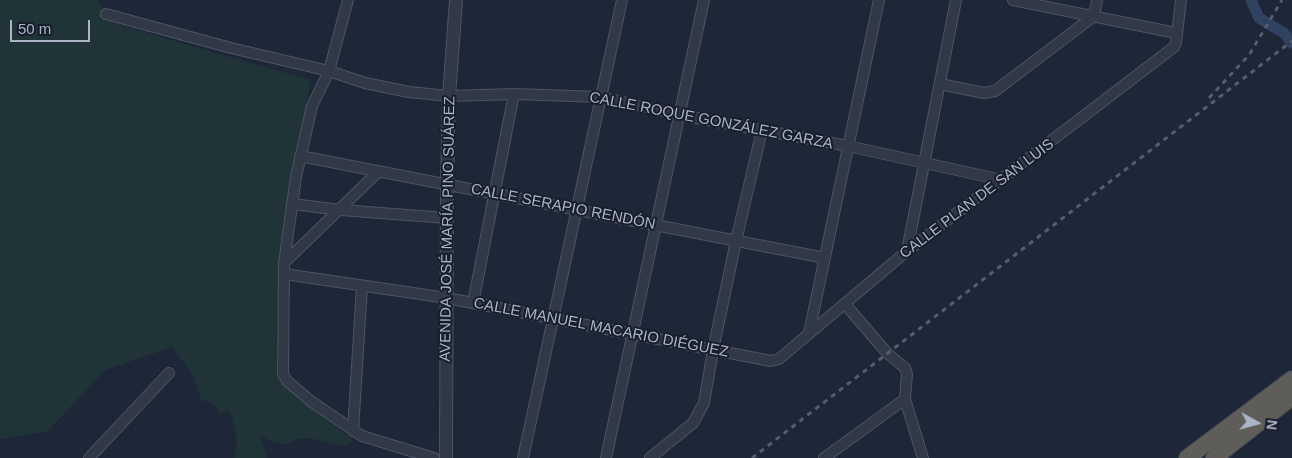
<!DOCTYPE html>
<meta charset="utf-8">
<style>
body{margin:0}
#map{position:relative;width:1292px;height:458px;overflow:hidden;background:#1e2737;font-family:Helvetica,sans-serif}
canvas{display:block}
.north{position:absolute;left:1232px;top:398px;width:50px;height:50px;-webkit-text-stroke:4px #171f2b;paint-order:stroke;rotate:97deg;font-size:14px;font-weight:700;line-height:20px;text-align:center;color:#abb4c5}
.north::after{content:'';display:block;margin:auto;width:18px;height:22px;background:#abb4c5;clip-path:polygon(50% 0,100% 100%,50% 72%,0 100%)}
.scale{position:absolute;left:10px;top:20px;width:80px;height:22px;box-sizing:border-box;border:2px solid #abb4c5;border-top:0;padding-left:6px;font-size:15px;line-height:18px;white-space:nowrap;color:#abb4c5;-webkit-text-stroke:4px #171f2b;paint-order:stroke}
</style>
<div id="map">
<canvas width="1292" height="458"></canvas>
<div class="north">N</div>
<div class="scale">50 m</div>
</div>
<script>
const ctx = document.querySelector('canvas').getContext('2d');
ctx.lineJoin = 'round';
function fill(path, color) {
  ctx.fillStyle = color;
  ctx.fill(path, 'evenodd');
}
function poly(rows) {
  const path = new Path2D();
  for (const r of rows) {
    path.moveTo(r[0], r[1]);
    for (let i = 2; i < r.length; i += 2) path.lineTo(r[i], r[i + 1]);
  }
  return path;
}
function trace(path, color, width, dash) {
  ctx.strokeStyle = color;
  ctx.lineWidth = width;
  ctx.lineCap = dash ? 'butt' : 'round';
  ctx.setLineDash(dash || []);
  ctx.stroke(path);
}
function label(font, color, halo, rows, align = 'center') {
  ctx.font = font + ' Helvetica,sans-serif';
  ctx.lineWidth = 4;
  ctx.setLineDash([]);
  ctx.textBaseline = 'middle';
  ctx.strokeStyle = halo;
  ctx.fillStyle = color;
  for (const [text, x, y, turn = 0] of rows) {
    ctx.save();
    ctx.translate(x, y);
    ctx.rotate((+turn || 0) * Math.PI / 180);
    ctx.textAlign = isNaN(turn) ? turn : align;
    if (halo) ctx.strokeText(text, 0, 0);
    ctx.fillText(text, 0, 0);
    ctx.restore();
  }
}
const green = poly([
 [0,0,97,0,114,23,191,46,311,80,284,236,276,334,278,370,280,383,353,440,346,445,336,445,310,438,301,438,285,444,276,443,260,436,267,458,234,458,237,443,232,416,229,412,220,413,213,403,201,400,193,375,172,347,105,370,48,431,0,439]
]);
const canal = poly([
 [1251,0,1259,18,1284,33,1292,43]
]);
const minor = poly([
 [348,0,329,71,312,106,296,177,284,263,283,374,287,381,312,402,362,436,434,458],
 [1013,0,1176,33],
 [106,14,231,48,329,71,365,83,409,92,449,96,514,94,601,97,680,115,848,146,1002,180],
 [940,84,984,93,995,91,1094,16,1097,0],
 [300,156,825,258],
 [292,204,341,210,447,218],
 [907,251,956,0],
 [284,263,379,171],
 [284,274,447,298,771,361,779,359,907,251,1174,47,1176,43,1181,0],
 [473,303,514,94],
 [845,304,887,353,905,368,907,374,905,399,923,458],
 [809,333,879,0],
 [353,431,362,286],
 [89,458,169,373],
 [523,458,622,0],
 [606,458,704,0],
 [650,458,693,423,704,403,713,350,736,241,762,130],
 [824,458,905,399]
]);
const tertiary = poly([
 [446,458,447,184,449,96,456,0]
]);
const trunk = poly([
 [1187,458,1292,379],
 [1214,458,1292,397]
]);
const rail = poly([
 [1209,98,1249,55,1282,0],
 [752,458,1292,41]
]);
const streetNames = [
 ["CALLE ROQUE GONZÁLEZ GARZA",711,121,11],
 ["CALLE PLAN DE SAN LUIS",977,199,-37],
 ["CALLE SERAPIO RENDÓN",563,207,11],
 ["AVENIDA JOSÉ MARÍA PINO SUÁREZ",448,229,-89],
 ["CALLE MANUEL MACARIO DIÉGUEZ",601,328,11]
];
fill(green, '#203438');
trace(canal, '#2f4260', 11);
trace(minor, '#4c5463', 12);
trace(tertiary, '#4c5463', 14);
trace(trunk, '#39414f', 18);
trace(minor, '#313947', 10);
trace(tertiary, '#313947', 12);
trace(trunk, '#5e5d5a', 16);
trace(rail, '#535d6f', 3, [5, 5]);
label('15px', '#abb4c5', '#171f2b', streetNames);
</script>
